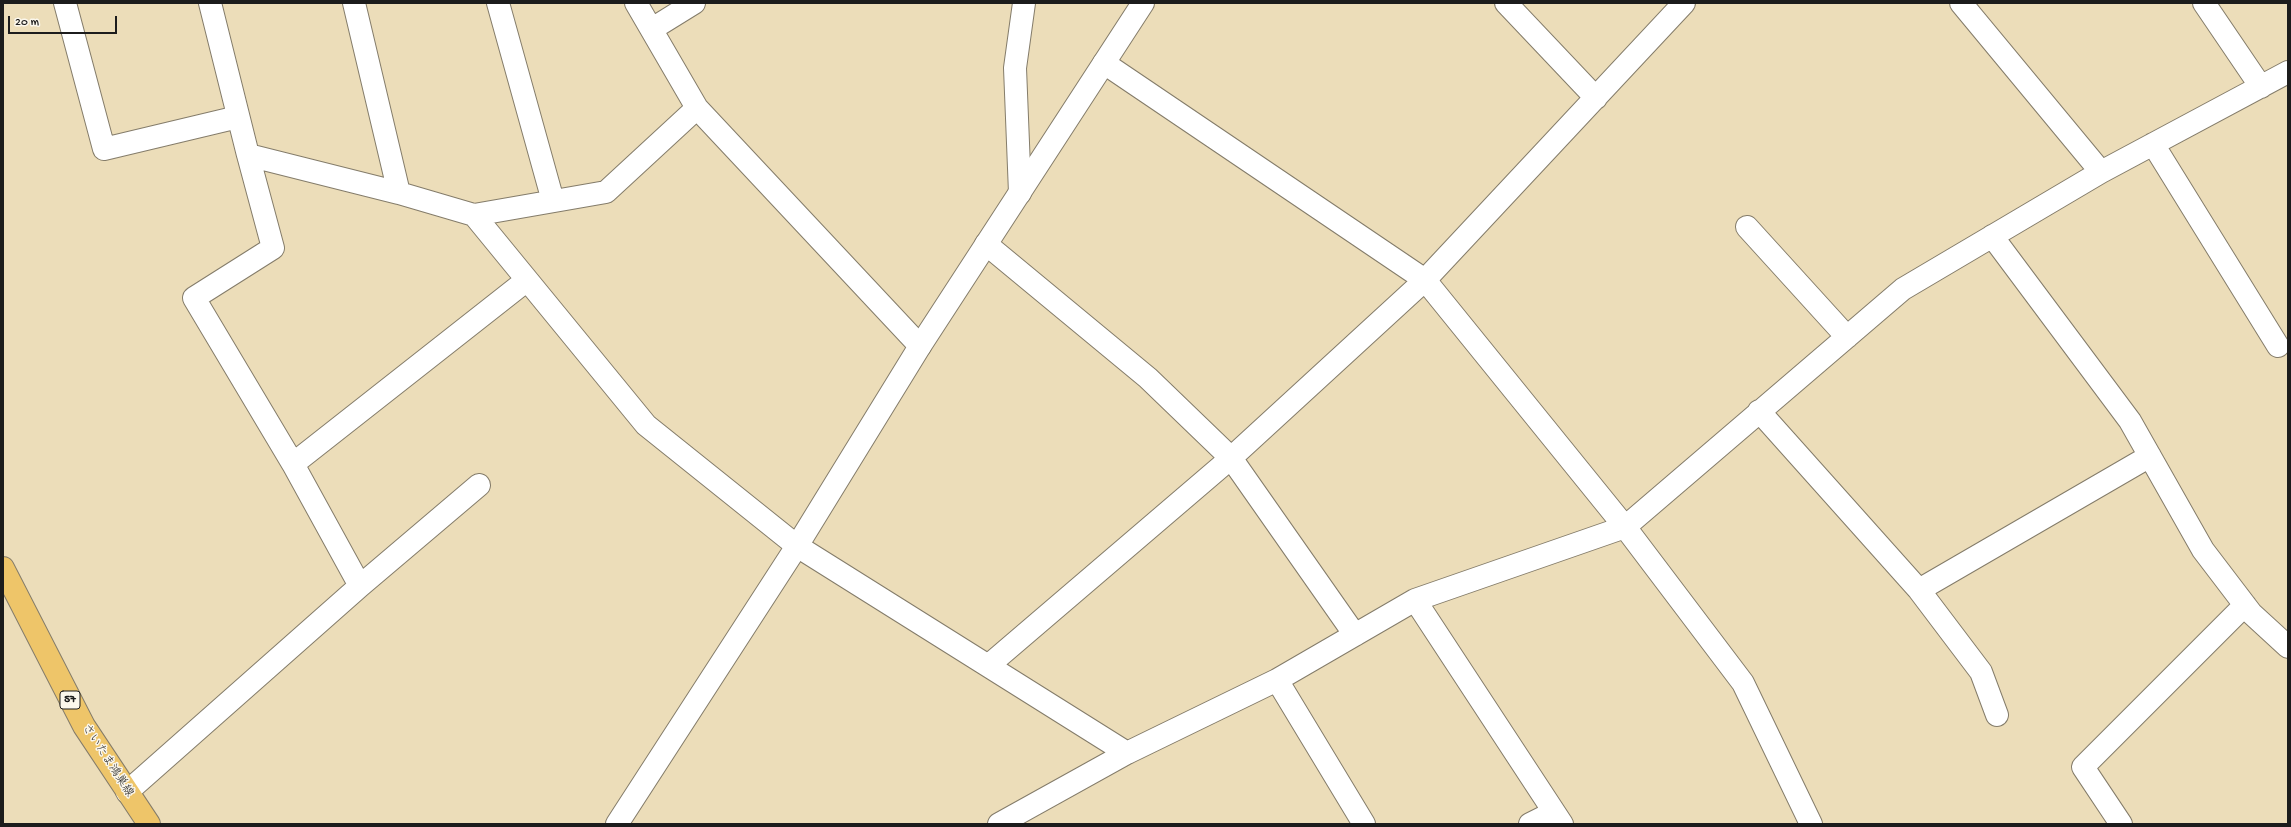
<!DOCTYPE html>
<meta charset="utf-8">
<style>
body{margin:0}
#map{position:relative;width:2291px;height:827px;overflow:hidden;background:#ecddb9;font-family:"Gochi Hand",sans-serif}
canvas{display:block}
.frame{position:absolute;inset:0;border:4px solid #1c1c1c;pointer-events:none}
.scale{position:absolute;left:8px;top:16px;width:109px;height:18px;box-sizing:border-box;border:2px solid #1c1c1c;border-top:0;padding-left:5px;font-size:12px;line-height:14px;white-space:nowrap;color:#1c1c1c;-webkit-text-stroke:3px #fbf7ec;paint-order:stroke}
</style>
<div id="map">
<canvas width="2291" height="827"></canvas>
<div class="frame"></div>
<div class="scale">20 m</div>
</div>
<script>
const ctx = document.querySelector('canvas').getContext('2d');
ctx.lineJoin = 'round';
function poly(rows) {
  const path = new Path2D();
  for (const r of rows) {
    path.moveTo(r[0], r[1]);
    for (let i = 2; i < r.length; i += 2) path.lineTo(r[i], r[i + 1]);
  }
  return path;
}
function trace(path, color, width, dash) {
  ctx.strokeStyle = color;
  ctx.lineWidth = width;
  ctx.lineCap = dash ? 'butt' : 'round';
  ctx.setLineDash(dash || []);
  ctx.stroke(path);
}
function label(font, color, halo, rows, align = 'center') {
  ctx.font = font + ' "Gochi Hand","Klee One",sans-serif';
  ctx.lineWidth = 3;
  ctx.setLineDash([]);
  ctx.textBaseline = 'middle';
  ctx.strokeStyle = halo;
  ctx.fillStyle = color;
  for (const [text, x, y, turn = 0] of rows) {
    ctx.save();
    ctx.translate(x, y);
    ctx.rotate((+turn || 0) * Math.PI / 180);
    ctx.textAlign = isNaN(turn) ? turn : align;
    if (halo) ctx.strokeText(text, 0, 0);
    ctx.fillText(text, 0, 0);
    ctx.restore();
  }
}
const minor = poly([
 [65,3,104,149,238,117],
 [210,3,248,155,399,193,474,215,606,192,697,108],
 [354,3,399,193],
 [498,3,553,201],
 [636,3,697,108,920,346],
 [1506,3,1596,98],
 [1961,3,2101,172],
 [2204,3,2261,87],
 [652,29,694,3],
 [1104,63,1425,280,1625,527,1743,683,1811,824],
 [2153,144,2278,346],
 [248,155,273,248,194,298,293,464,360,586],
 [1020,193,1015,68,1024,3],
 [474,215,646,425,797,546,1127,753],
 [1747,227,1847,337],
 [1992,236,2130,421,2203,550,2251,613,2288,647],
 [986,244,1148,378,1231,458,1355,635],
 [1759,411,1919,590,1981,672,1997,715],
 [293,464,527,280],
 [1919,590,2150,456],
 [1415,600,1562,824],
 [989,665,1231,458,1425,280,1684,3],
 [1277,680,1364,824],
 [127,792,360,586,479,485],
 [999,824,1127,753,1277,680,1415,600,1625,527,1903,289,2101,172,2288,72],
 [1530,824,1554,812],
 [2121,824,2083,767,2245,605]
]);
const tertiary = poly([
 [617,824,797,546,920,346,1143,3]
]);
const primary = poly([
 [3,568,84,726,149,824]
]);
const shields = [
 [70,700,20]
];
const shieldNames = [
 ["57",70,700]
];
const streetNames = [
 ["さいたま鴻巣線",107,761,57]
];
trace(minor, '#847c6a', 24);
trace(tertiary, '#847c6a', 24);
trace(primary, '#847c6a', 24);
trace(minor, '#fff', 22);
trace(tertiary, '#fff', 22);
trace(primary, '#eec569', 22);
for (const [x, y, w] of shields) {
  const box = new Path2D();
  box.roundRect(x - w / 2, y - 9, w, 18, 3);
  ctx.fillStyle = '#fbf7ec';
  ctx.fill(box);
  trace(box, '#1c1c1c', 1);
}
label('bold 11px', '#1c1c1c', null, shieldNames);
label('12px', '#1c1c1c', '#fbf7ec', streetNames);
</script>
